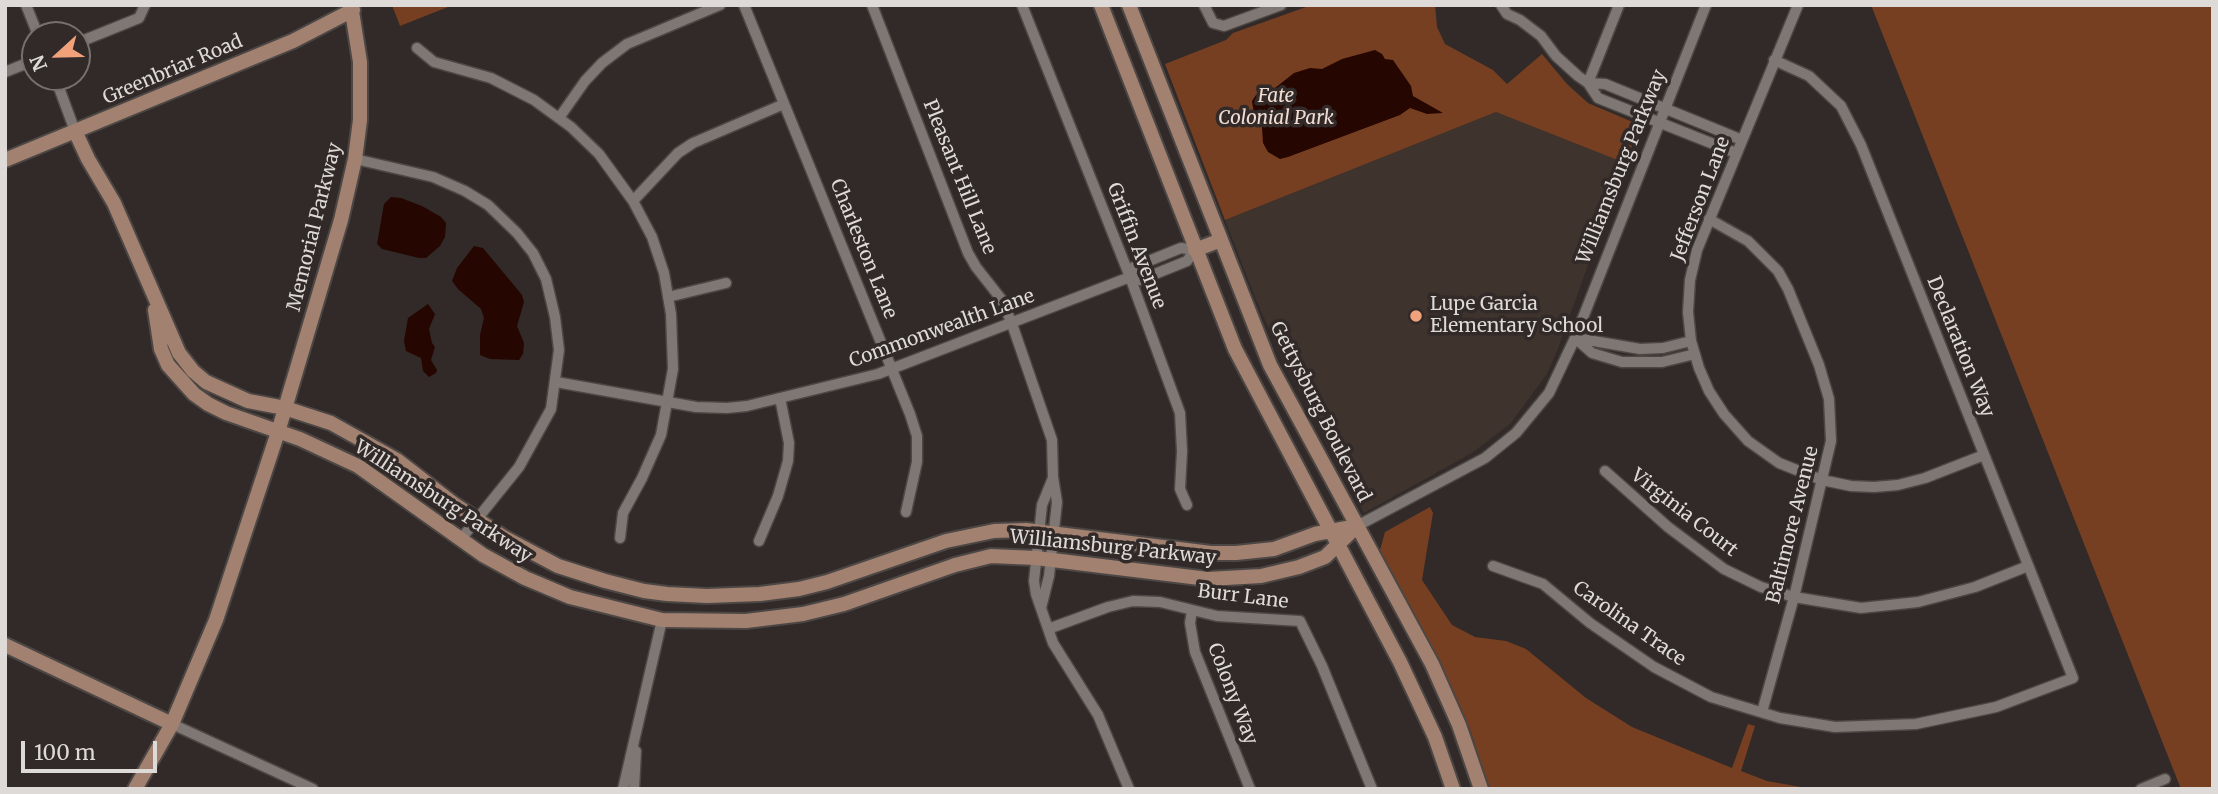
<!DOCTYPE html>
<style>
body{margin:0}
#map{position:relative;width:2218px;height:794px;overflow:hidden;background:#312a28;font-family:Merriweather,serif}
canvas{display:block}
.frame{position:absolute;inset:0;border:7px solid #dedad8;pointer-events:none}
.north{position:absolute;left:21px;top:21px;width:70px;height:70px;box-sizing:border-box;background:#312a28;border:2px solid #76706e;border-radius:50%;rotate:248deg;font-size:19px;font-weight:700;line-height:28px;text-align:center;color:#dedad8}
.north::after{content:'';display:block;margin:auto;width:24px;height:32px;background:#f1a27b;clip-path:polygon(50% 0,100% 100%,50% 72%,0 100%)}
.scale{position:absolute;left:21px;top:741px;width:136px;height:32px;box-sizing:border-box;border:4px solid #dedad8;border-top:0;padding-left:9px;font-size:21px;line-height:24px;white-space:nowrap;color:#dedad8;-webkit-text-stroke:5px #312a28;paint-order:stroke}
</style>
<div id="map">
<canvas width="2218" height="794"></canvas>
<div class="frame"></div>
<div class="north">N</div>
<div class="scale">100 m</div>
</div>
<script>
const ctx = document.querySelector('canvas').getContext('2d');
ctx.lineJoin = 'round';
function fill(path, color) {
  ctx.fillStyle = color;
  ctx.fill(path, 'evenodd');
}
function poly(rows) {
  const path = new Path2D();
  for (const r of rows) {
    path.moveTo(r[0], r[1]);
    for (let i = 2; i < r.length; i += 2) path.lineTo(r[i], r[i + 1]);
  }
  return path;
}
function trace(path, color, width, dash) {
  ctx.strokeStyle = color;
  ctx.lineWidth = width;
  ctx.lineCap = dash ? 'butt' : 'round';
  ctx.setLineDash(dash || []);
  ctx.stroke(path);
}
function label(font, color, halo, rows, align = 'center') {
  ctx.font = font + ' Merriweather,serif';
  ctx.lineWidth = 7;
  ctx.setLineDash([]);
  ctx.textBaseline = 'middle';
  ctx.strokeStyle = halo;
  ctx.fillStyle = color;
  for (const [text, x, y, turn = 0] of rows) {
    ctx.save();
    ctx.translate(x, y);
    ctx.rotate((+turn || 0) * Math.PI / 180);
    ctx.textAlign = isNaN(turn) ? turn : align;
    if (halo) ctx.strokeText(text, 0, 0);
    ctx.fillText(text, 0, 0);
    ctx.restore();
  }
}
const built = poly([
 [1496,112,1625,163,1557,351,1547,374,1510,424,1472,453,1364,513,1281,356,1256,300,1225,220]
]);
const green = poly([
 [392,5,453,5,400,26],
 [1323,5,1435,5,1437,27,1445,44,1493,70,1507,84,1542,54,1567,84,1588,103,1635,123,1638,131,1625,163,1496,112,1225,220,1165,64,1226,40,1233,33,1309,6],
 [1871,5,2213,5,2213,789,2181,789],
 [1430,507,1433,513,1422,580,1452,625,1475,637,1506,641,1526,649,1586,698,1632,727,1732,768,1748,724,1755,726,1741,771,1767,781,1812,789,1489,789,1471,732,1437,656,1380,550,1385,532]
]);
const water = poly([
 [1375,50,1382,54,1385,59,1393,60,1411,86,1413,96,1443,113,1427,114,1410,108,1400,115,1288,157,1280,159,1268,152,1263,143,1262,127,1254,114,1252,101,1256,95,1275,88,1294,73,1310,68,1322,69,1342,59],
 [391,197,401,198,422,206,441,217,446,223,445,237,440,246,426,258,419,258,382,249,377,244,384,204],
 [474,246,483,248,522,295,524,302,517,326,524,343,523,354,519,360,490,359,480,355,480,335,484,318,481,309,458,289,452,281,457,268],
 [428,304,435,314,429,329,432,343,435,347,431,360,437,370,436,373,429,377,423,371,421,358,406,351,404,341,408,318]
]);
const street = poly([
 [26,5,38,35],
 [744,5,910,414,917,436,917,462,906,512],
 [872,5,968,253,976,267,1002,300,1012,324,1052,440,1053,477,1057,502,1049,576,1041,608],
 [1022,5,1130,277,1180,413,1182,451,1180,489,1187,505],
 [1204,5,1213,23,1224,26,1281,5],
 [1501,5,1507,14,1520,20,1541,36,1556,56,1578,76,1588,83,1598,98,1736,153],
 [1798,5,1697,250,1690,280,1688,312,1691,341,1699,368,1709,391,1724,414,1748,441,1779,463,1822,480,1851,486,1874,487,1898,485,1925,478,1984,455],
 [77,43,139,18,145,5],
 [417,48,434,62,491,78,534,100,571,127,599,154,633,201,652,237,664,273,671,314,673,369,661,435,642,478,623,513,620,538],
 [5,72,35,60],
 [55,77,75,131],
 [1588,83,1605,84,1742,140],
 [1588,83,1619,5],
 [559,118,585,81,602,63,627,44,720,5],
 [355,159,433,177,465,191,488,205,517,233,533,253,546,279,555,317,559,350,551,409,519,467,461,539],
 [633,201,678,153,693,143,784,104],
 [1709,219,1748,241,1778,271,1788,289,1819,365,1829,399,1831,441,1794,597,1762,712],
 [668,297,726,283],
 [1575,338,1592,353,1622,362,1662,362,1695,354],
 [1576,338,1640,349,1663,348,1691,341],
 [556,382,696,407,727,408,747,406,878,374,1130,277,1140,280,1187,261,1195,250,1181,248,1134,267,1130,277],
 [1605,471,1668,527,1724,569,1761,587,1794,597,1861,608,1918,602,1975,587,2028,566],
 [1053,478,1042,505,1034,581,1036,594,1053,643,1098,715,1129,789],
 [1357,526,1485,458,1516,433,1549,393,1575,338,1706,5],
 [759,541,778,496,788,461,789,443,780,398],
 [1493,566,1543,584,1590,623,1654,667,1711,697,1780,718,1835,727,1916,724,1996,707,2073,678,1861,145,1841,106,1809,76,1774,60],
 [1192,610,1190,623,1195,652,1250,789],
 [1048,629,1108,607,1133,601,1160,602,1217,616,1300,621,1322,666,1372,789],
 [172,724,313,789],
 [623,789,662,620],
 [634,789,636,751],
 [2141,789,2165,779]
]);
const secondary = poly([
 [1101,5,1235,349,1400,662,1435,737,1453,789],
 [1129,5,1270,365,1432,664,1459,725,1481,789],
 [75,131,88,159,114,203,179,353,193,371,206,382,248,401,285,408,331,423,397,460,454,504,505,538,558,566,605,581,644,591,667,594,707,596,760,594,799,589,827,582,946,541,994,531,1026,530,1211,553,1236,553,1274,549,1315,534,1357,526],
 [5,160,293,41,353,10],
 [1195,250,1221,240],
 [155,310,161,349,168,365,194,394,208,404,226,413,300,439,358,466,483,555,525,578,570,597,662,620,746,621,803,614,844,604,955,565,991,556,1036,558,1208,579,1261,576,1299,567,1325,557,1356,527],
 [5,645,172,724],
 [135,789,172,724,216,620,278,432,341,220,355,159,360,120,360,62,351,5]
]);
const markers = [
 [1416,316,7,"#f1a27b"]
];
const streetNames = [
 ["Greenbriar Road",173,70,-23],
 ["Williamsburg Parkway",1622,167,-68],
 ["Pleasant Hill Lane",959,177,68],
 ["Jefferson Lane",1701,199,-69],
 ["Memorial Parkway",315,227,-76],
 ["Griffin Avenue",1136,246,69],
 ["Charleston Lane",863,249,68],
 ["Commonwealth Lane",942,329,-20],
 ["Declaration Way",1960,347,68],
 ["Gettysburg Boulevard",1320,412,63],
 ["Williamsburg Parkway",443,502,33],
 ["Virginia Court",1684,513,38],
 ["Baltimore Avenue",1793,525,-76],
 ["Williamsburg Parkway",1113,548,6],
 ["Burr Lane",1243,597,7],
 ["Carolina Trace",1629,624,35],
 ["Colony Way",1232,694,69]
];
const parkNames = [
 ["Fate",1276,97],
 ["Colonial Park",1276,119]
];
const poiNames = [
 ["Lupe Garcia",1430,305],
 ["Elementary School",1430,327]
];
fill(built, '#3f332d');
fill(green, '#773f22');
fill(water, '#260600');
trace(street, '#4c4744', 13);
trace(secondary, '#4c4744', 18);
trace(street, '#7e7773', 10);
trace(secondary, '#a38170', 14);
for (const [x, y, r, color] of markers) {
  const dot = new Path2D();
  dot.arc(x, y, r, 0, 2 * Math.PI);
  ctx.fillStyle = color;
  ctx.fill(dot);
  trace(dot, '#312a28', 2.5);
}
label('19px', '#dedad8', '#312a28', streetNames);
label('italic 19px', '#f2ddd3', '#312a28', parkNames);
label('19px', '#dedad8', '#312a28', poiNames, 'left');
</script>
